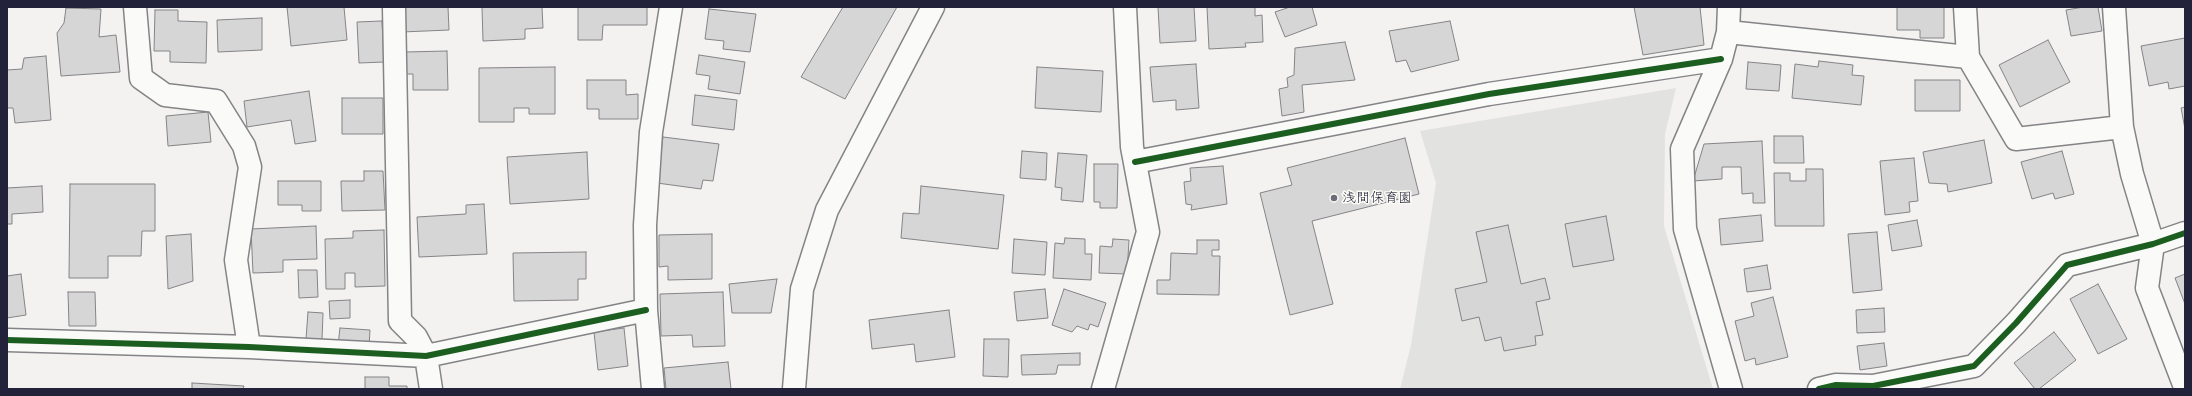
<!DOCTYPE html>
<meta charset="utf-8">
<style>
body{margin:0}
#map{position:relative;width:2192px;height:396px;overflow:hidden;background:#f3f2f0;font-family:"Balsamiq Sans",sans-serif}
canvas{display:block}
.frame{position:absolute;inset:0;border:8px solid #22223b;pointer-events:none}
</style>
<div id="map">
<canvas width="2192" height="396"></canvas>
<div class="frame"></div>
</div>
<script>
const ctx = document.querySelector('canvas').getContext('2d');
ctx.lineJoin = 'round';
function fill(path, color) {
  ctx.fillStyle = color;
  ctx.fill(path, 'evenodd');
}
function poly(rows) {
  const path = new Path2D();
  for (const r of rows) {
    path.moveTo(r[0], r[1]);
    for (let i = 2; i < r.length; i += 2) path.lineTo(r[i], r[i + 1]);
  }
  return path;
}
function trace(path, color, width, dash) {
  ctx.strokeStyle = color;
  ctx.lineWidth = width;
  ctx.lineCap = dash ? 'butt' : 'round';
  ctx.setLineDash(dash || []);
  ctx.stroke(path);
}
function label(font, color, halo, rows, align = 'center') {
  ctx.font = font + ' "Balsamiq Sans","Klee One",sans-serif';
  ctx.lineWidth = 3;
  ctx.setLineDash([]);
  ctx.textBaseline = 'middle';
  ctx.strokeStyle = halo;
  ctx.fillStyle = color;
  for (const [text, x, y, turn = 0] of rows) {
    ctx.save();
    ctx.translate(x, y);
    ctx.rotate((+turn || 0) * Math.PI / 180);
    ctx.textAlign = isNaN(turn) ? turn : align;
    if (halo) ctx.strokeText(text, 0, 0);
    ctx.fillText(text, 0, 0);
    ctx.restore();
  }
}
const green = poly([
 [1676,88,1665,134,1664,226,1713,389,1400,389,1411,345,1436,183,1420,131]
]);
const building = poly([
 [287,7,344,7,347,40,291,46,287,7],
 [401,7,448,7,449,30,402,32,401,7],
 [482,7,542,7,543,28,525,29,525,39,483,41,482,7],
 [578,7,647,7,647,25,603,25,602,40,578,40,578,7],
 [843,7,897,7,845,99,801,77,843,7],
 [1158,7,1194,7,1196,41,1160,43,1158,7],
 [1207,7,1255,7,1255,16,1262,15,1263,42,1245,43,1246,47,1209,49,1207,7],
 [1290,7,1312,7,1317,25,1285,37,1275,12,1290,7],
 [1634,7,1700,7,1704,45,1643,55,1634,7],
 [1897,7,1944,7,1944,38,1920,38,1920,30,1897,30,1897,7],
 [2084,7,2098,7,2102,31,2071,36,2066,10,2084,7],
 [66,8,101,9,99,37,116,35,120,72,61,76,57,33,64,23,66,8],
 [709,9,756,14,750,52,723,49,724,41,705,39,709,9],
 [155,10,178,10,178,21,207,22,206,63,170,62,170,51,154,51,155,10],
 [262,18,262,50,218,52,217,20,262,18],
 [382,21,384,62,359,63,357,22,382,21],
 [1450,21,1459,60,1411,72,1406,60,1396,62,1389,31,1450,21],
 [2185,38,2185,86,2169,89,2168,82,2149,86,2141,46,2185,38],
 [2048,40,2070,82,2020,107,1999,65,2048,40],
 [1345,42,1355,80,1302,85,1304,112,1282,116,1279,89,1288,87,1287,78,1294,75,1295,48,1345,42],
 [447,51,448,90,413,90,413,74,405,74,405,52,447,51],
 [699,55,745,62,740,94,708,89,710,76,696,74,699,55],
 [46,56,51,120,15,123,13,108,7,108,7,70,22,69,24,58,46,56],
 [1819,61,1853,65,1852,75,1864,76,1861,105,1792,98,1795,64,1818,67,1819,61],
 [1748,62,1781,65,1779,91,1746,89,1748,62],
 [1196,64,1199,108,1176,110,1176,100,1153,102,1150,67,1196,64],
 [555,67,555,114,529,114,529,108,514,108,514,122,479,122,479,68,555,67],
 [1037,67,1103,71,1101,112,1035,108,1037,67],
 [587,80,626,80,626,95,638,94,638,119,599,119,599,109,587,109,587,80],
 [1915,80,1960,80,1960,111,1915,111,1915,80],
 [309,91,316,141,295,144,291,120,247,127,244,101,309,91],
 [695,95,737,100,734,130,692,125,695,95],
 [342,98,383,98,383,134,342,134,342,98],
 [2185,107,2185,129,2181,108,2185,107],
 [208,112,211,142,168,146,166,116,208,112],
 [1774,136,1803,136,1804,163,1774,163,1774,136],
 [663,137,719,144,713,181,703,180,701,189,657,183,663,137],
 [1405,138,1419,194,1312,221,1333,304,1290,315,1260,193,1292,185,1287,168,1405,138],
 [1984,140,1992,183,1948,192,1947,184,1929,183,1923,152,1984,140],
 [1762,141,1765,203,1753,203,1753,193,1742,194,1741,167,1722,167,1722,179,1693,181,1704,144,1762,141],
 [1022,151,1047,153,1046,180,1020,178,1022,151],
 [2062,151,2074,194,2055,199,2053,193,2032,199,2021,162,2062,151],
 [587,152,589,199,510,204,507,157,587,152],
 [1058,153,1087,155,1083,202,1061,200,1062,188,1055,187,1058,153],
 [1914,158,1918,201,1909,202,1910,212,1885,215,1880,161,1914,158],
 [1094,164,1118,164,1117,208,1100,208,1100,202,1094,202,1094,164],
 [1223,166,1227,204,1191,210,1192,205,1186,204,1184,182,1191,181,1190,168,1223,166],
 [1806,169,1823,169,1824,226,1775,226,1774,173,1790,173,1790,181,1806,181,1806,169],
 [364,171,383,171,385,210,342,211,341,181,364,181,364,171],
 [278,181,321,181,321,211,302,211,302,205,278,205,278,181],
 [70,184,155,184,155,231,142,231,141,256,108,256,108,278,69,278,70,184],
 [42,186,43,212,12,214,12,224,7,224,7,188,42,186],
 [921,186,1004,195,998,249,901,238,903,213,919,214,921,186],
 [484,204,487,254,419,257,417,217,466,214,466,205,484,204],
 [1761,215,1763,241,1721,245,1719,219,1761,215],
 [1606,216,1614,260,1573,267,1565,224,1606,216],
 [1917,220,1922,246,1892,251,1888,225,1917,220],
 [1508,225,1521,284,1545,278,1550,299,1536,302,1543,335,1535,336,1536,345,1504,351,1501,337,1485,341,1479,317,1462,321,1455,289,1487,282,1476,232,1508,225],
 [316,226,317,259,283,260,283,272,253,273,251,229,316,226],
 [384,230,385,286,355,287,355,273,345,273,345,289,326,289,325,239,353,238,353,231,384,230],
 [1877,232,1882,290,1853,293,1848,234,1877,232],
 [191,234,193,281,168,289,166,236,191,234],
 [712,234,712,279,668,280,668,266,659,267,659,235,712,234],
 [1065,238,1085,239,1085,254,1092,254,1091,280,1053,278,1055,243,1064,244,1065,238],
 [1014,239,1047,242,1045,275,1012,273,1014,239],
 [1113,239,1129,240,1127,274,1099,273,1100,246,1112,247,1113,239],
 [1197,240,1219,240,1219,250,1212,250,1212,256,1220,256,1219,295,1157,294,1157,280,1170,280,1171,253,1197,254,1197,240],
 [586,252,586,279,578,279,578,300,514,301,513,253,586,252],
 [1767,265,1771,289,1747,292,1744,269,1767,265],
 [298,270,317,270,318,297,299,298,298,270],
 [21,274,26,315,7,318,7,276,21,274],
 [2185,274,2185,304,2175,278,2185,274],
 [777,279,771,313,732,313,729,284,777,279],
 [2098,284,2127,339,2098,354,2070,299,2098,284],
 [1045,289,1048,318,1017,321,1014,292,1045,289],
 [1064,289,1106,303,1098,327,1090,324,1088,330,1077,326,1072,332,1052,325,1064,289],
 [68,292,95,292,96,326,69,326,68,292],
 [723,292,725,346,693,347,692,335,661,336,660,294,723,292],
 [1773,297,1788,357,1756,365,1755,358,1745,361,1735,321,1754,316,1751,303,1773,297],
 [350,300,350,318,330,319,329,301,350,300],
 [1884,308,1885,332,1857,333,1856,310,1884,308],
 [949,310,955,357,916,362,914,344,872,349,869,320,949,310],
 [308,312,323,313,322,340,306,339,308,312],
 [340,328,370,330,369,347,338,345,340,328],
 [624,328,628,366,598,370,594,332,624,328],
 [2054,332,2076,360,2039,389,2035,389,2014,363,2054,332],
 [984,339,1009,339,1008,377,983,376,984,339],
 [1884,343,1887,366,1860,370,1857,346,1884,343],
 [1080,353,1080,365,1058,365,1056,374,1022,375,1021,355,1080,353],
 [728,362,731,389,666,389,664,368,728,362],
 [365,377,389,377,389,386,407,386,407,389,365,389,365,377],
 [192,383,244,386,243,389,192,389,192,383]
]);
const street = poly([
 [135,7,141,78,165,95,216,101,244,146,250,167,236,260,249,347],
 [394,7,400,321,416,337,426,356,431,389],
 [1729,7,1728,32,1721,59,1682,149,1685,229,1731,389],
 [1965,7,1968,57,2016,139,2122,127],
 [2114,7,2122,127,2132,174,2153,244,2147,288,2185,387],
 [1728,32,1968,57],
 [1135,162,1489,94,1721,59],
 [7,340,249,347,426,356,646,310],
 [653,389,646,310,645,225,651,132,671,7],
 [1103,389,1148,232,1132,147,1125,7],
 [1819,389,1836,385,1873,386,1974,366,2016,323,2067,265,2153,244,2185,233]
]);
const secondary = poly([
 [794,389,802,289,827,210,933,7]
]);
const cycleway = poly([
 [1135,162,1489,94,1721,59],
 [7,340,249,347,426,356,646,310],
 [1819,389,1836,385,1873,386,1974,366,2016,323,2067,265,2153,244,2185,233]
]);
const markers = [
 [1334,198,4,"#6b6b7a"]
];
const poiNames = [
 ["浅間保育園",1342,198]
];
fill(green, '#e2e2e1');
fill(building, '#d7d6d6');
trace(building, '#848488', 1);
trace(street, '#848488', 25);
trace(secondary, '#848488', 25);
trace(street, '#fafaf8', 22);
trace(secondary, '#fafaf8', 22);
trace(cycleway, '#1b5e20', 6);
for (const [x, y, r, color] of markers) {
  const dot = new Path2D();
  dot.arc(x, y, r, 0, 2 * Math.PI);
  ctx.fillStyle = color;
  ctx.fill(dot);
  trace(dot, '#fdfcf7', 1.5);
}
label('14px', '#22223b', '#fdfcf7', poiNames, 'left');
</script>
